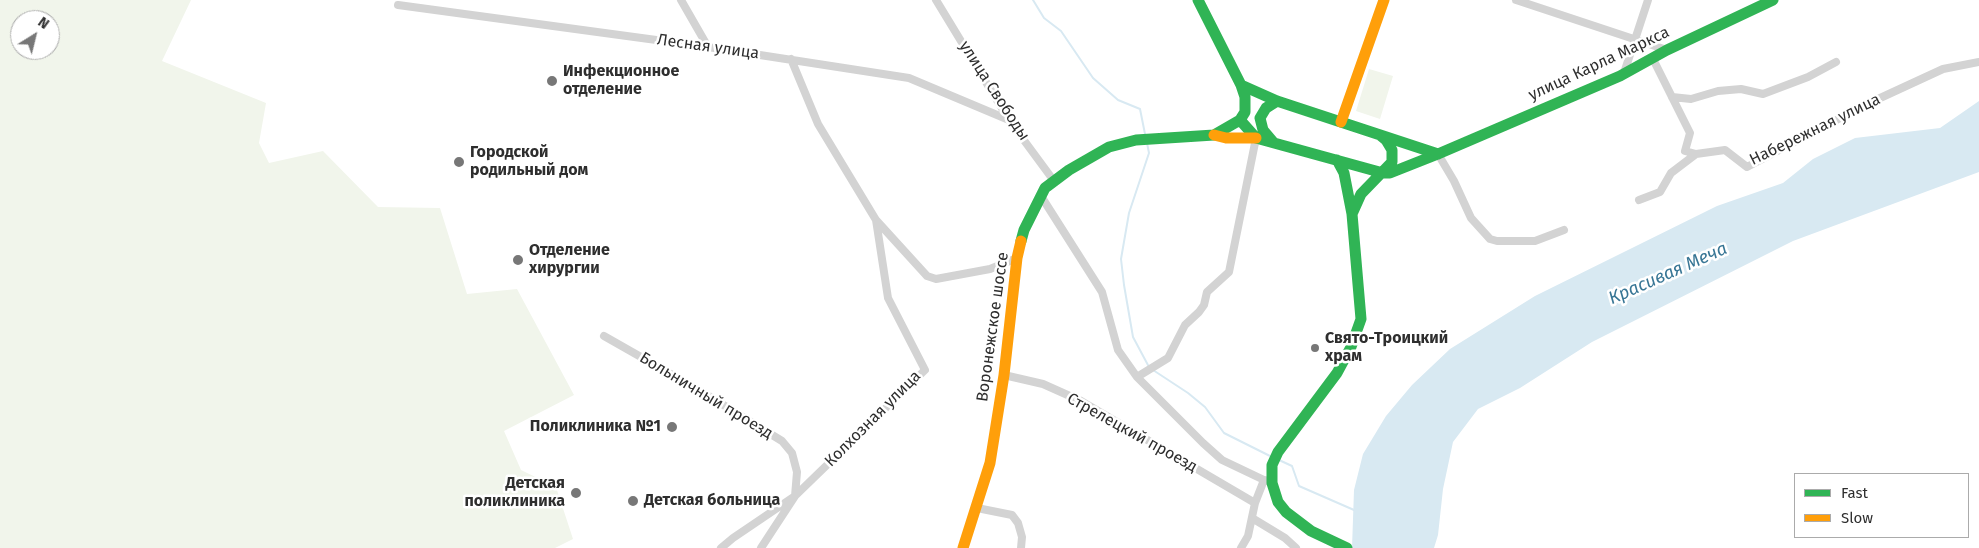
<!DOCTYPE html>
<meta charset="utf-8">
<style>
body{margin:0}
#map{position:relative;width:1979px;height:548px;overflow:hidden;background:#fff;font-family:"Fira Sans",sans-serif}
canvas{display:block}
.legend{position:absolute;left:1794px;top:473px;width:175px;height:65px;box-sizing:border-box;background:#fff;border:1px solid #ababab;margin:0;padding:6px 9px;list-style:none;font-size:15px;color:#2e2e2e}
.legend li{display:flex;align-items:center;gap:10px;height:25px}
.legend b{width:25px;border:1px solid #ababab}
.north{position:absolute;left:10px;top:10px;width:50px;height:50px;box-sizing:border-box;background:#fff;border:1px solid #ababab;border-radius:50%;rotate:36deg;font-size:14px;font-weight:700;line-height:20px;text-align:center;color:#2e2e2e}
.north::after{content:'';display:block;margin:auto;width:18px;height:22px;background:#777;clip-path:polygon(50% 0,100% 100%,50% 72%,0 100%)}
</style>
<div id="map">
<canvas width="1979" height="548"></canvas>
<ul class="legend">
<li><b style="height:6px;background:#30b455"></b>Fast</li>
<li><b style="height:6px;background:#ff9f0a"></b>Slow</li>
</ul>
<div class="north">N</div>
</div>
<script>
const ctx = document.querySelector('canvas').getContext('2d');
ctx.lineJoin = 'round';
function fill(path, color) {
  ctx.fillStyle = color;
  ctx.fill(path, 'evenodd');
}
function poly(rows) {
  const path = new Path2D();
  for (const r of rows) {
    path.moveTo(r[0], r[1]);
    for (let i = 2; i < r.length; i += 2) path.lineTo(r[i], r[i + 1]);
  }
  return path;
}
function trace(path, color, width, dash) {
  ctx.strokeStyle = color;
  ctx.lineWidth = width;
  ctx.lineCap = dash ? 'butt' : 'round';
  ctx.setLineDash(dash || []);
  ctx.stroke(path);
}
function label(font, color, halo, rows, align = 'center') {
  ctx.font = font + ' "Fira Sans",sans-serif';
  ctx.lineWidth = 5;
  ctx.setLineDash([]);
  ctx.textBaseline = 'middle';
  ctx.strokeStyle = halo;
  ctx.fillStyle = color;
  for (const [text, x, y, turn = 0] of rows) {
    ctx.save();
    ctx.translate(x, y);
    ctx.rotate((+turn || 0) * Math.PI / 180);
    ctx.textAlign = isNaN(turn) ? turn : align;
    if (halo) ctx.strokeText(text, 0, 0);
    ctx.fillText(text, 0, 0);
    ctx.restore();
  }
}
const green = poly([
 [0,0,191,0,162,61,266,103,259,143,269,163,323,151,378,207,440,208,467,294,517,289,574,395,504,431,521,470,556,487,573,539,555,548,0,548],
 [20,20,50,20,50,50,20,50],
 [1369,69,1393,76,1380,119,1356,111]
]);
const water = poly([
 [1979,101,1979,172,1793,241,1592,342,1520,388,1478,409,1453,442,1443,489,1438,535,1434,548,1352,548,1354,490,1363,454,1386,416,1412,385,1450,349,1535,296,1717,206,1783,183,1813,159,1855,138,1940,128]
]);
const stream = poly([
 [1033,0,1044,18,1061,31,1093,78,1118,100,1140,109,1145,134],
 [1147,143,1149,153,1129,213,1121,259,1124,285,1133,337,1149,367],
 [1153,370,1188,393,1205,407,1224,433,1270,456],
 [1279,460,1292,466,1299,486,1354,510]
]);
const street = poly([
 [681,0,708,47],
 [936,0,1009,120,1054,181],
 [1516,0,1667,50],
 [398,5,708,47,909,78,1009,120],
 [1653,59,1690,133,1685,151,1696,154],
 [1624,73,1648,0],
 [1672,97,1691,99,1718,91,1741,89,1763,94,1808,77,1836,62],
 [1438,154,1454,181,1471,218,1490,239,1497,241,1535,241,1564,230],
 [1041,196,1102,292,1118,350,1137,377,1203,443,1222,460,1264,480],
 [1639,200,1660,192,1671,173,1696,154,1725,150,1747,167,1865,105,1943,69,1979,62],
 [876,220,927,276,936,279,990,269,1017,258],
 [604,336,699,390,782,441,792,453,797,472,795,496,733,538,721,548],
 [1004,375,1043,384,1081,401,1255,503],
 [1137,377,1168,358,1185,325,1199,312,1204,305,1207,292,1229,272,1256,138],
 [977,508,1012,515,1018,523,1022,537,1021,548],
 [1252,518,1285,538,1296,548],
 [761,548,795,496,925,370,888,298,876,220,818,124,791,59],
 [1241,548,1248,536,1255,503,1264,480,1268,481]
]);
const fast = poly([
 [1241,85,1277,101,1438,154],
 [1240,120,1256,138,1383,173,1390,173,1438,154],
 [1274,143,1263,130,1260,118,1266,108,1277,101],
 [1438,154,1620,76,1667,50,1773,0],
 [1337,160,1344,173,1352,214,1361,319,1351,347,1337,373,1278,452,1272,465,1272,483,1278,502,1286,512,1311,531,1347,548],
 [1352,214,1361,194,1392,162,1392,150,1386,140,1380,135],
 [1021,241,1024,230,1045,188,1069,170,1109,147,1136,140,1214,135,1240,120,1245,112,1245,97,1241,85,1198,0]
]);
const slow = poly([
 [1341,122,1384,0],
 [1214,135,1226,138,1256,138],
 [963,548,990,463,1004,375,1017,258,1021,241]
]);
const markers = [
 [552,81,6,"#777"],
 [459,162,6,"#777"],
 [518,260,6,"#777"],
 [1315,348,5,"#777"],
 [672,427,6,"#777"],
 [576,493,6,"#777"],
 [633,501,6,"#777"]
];
const streetNames = [
 ["Лесная улица",708,47,8],
 ["улица Карла Маркса",1599,64,-25],
 ["улица Свободы",994,91,57],
 ["Набережная улица",1815,130,-26],
 ["Воронежское шоссе",993,327,-82],
 ["Больничный проезд",706,396,31],
 ["Колхозная улица",873,419,-45],
 ["Стрелецкий проезд",1132,433,29]
];
const poiNames = [
 ["Инфекционное",563,72],
 ["отделение",563,90],
 ["Городской",470,153],
 ["родильный дом",470,171],
 ["Отделение",529,251],
 ["хирургии",529,269],
 ["Свято-Троицкий",1325,339],
 ["храм",1325,357],
 ["Поликлиника №1",661,427,"right"],
 ["Детская",565,484,"right"],
 ["поликлиника",565,502,"right"],
 ["Детская больница",644,501]
];
const waterNames = [
 ["Красивая Меча",1668,274,-24]
];
fill(green, '#f1f5eb');
fill(water, '#d8e9f2');
trace(stream, '#d8e9f2', 2);
trace(street, '#d3d3d3', 8);
trace(fast, '#30b455', 11);
trace(slow, '#ff9f0a', 11);
for (const [x, y, r, color] of markers) {
  const dot = new Path2D();
  dot.arc(x, y, r, 0, 2 * Math.PI);
  ctx.fillStyle = color;
  ctx.fill(dot);
  trace(dot, '#fff', 2);
}
label('16px', '#2e2e2e', '#fff', streetNames);
label('bold 16px', '#2e2e2e', '#fff', poiNames, 'left');
label('italic 18px', '#387695', '#fff', waterNames);
</script>
